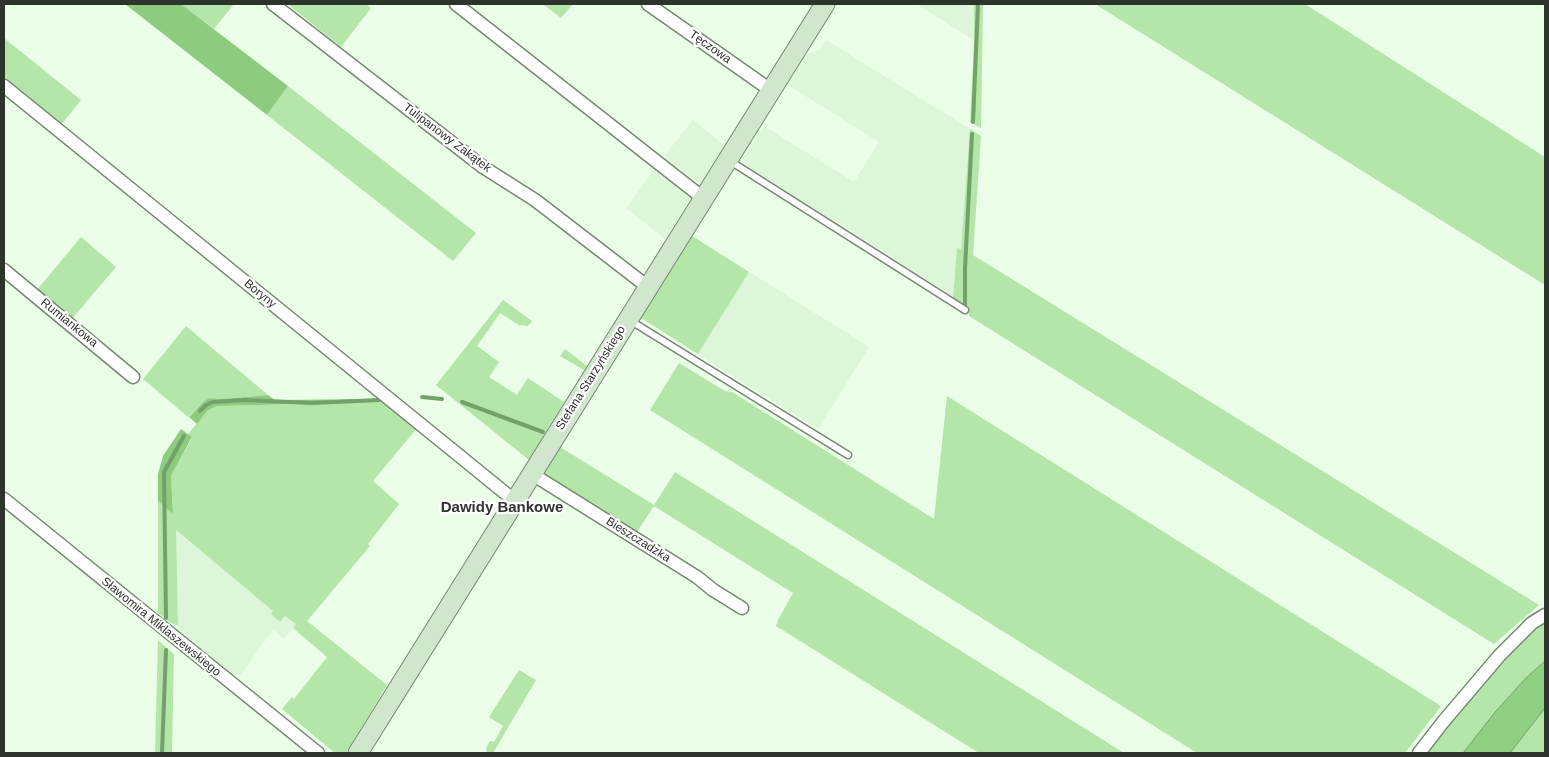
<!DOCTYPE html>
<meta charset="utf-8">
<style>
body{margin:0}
#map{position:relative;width:1549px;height:757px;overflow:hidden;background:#ebfee7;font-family:Helvetica,sans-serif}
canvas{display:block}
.frame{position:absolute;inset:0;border:5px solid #2d342c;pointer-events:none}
</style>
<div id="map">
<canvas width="1549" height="757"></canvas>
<div class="frame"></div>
</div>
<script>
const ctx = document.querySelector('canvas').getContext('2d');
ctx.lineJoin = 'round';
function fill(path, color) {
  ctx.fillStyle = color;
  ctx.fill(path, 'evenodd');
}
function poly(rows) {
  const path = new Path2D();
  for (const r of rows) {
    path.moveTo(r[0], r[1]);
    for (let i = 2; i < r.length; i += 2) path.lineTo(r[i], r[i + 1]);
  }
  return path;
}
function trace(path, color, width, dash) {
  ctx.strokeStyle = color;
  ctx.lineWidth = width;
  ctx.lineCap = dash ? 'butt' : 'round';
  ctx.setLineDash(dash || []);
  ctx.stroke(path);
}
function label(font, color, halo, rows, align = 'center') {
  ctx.font = font + ' Helvetica,sans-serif';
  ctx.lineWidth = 4.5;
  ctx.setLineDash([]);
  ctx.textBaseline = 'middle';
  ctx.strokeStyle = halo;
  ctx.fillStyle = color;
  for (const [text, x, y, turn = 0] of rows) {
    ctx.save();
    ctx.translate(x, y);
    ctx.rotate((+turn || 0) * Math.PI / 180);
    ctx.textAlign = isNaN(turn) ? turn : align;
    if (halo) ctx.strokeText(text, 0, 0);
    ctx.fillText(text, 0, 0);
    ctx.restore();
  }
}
const built = poly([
 [916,4,974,4,974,40],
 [826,40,970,129,961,251,957,249,954,297,861,237,836,221,833,221,748,167,743,159,764,126,854,182,879,142,788,85,807,54,820,50],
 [693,120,724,145,700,184,664,156],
 [654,170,690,199,665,239,626,208],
 [749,272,869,347,818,429,698,354],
 [175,530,274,611,279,621,285,616,296,624,284,639,274,630,258,649,249,664,240,675,233,675,178,629]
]);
const green = poly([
 [181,4,234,4,214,29],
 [291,4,366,4,371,8,341,47,290,6],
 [543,4,573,4,561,18],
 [974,4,983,4,981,128,970,122,974,40],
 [1095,4,1305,4,1545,157,1545,285],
 [4,38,81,100,61,125,4,80],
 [288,86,476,233,453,261,267,115],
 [970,129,981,136,973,255,1539,605,1494,644,969,316,969,309,953,300,957,248,961,250],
 [689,234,749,272,698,354,638,316],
 [81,237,116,267,71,320,36,291],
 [503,300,532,321,528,326,521,325,520,326,500,313,477,346,499,362,489,377,517,395,528,378,564,402,529,460,436,385],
 [186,326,268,395,222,399,209,398,203,402,188,417,143,379],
 [565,349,587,366,584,370,560,356],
 [679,363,725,391,732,392,934,519,947,396,1441,706,1405,753,1197,753,650,410],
 [385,402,417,428,373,481,399,504,368,544,370,546,307,621,387,685,346,753,335,753,282,709,292,697,294,699,327,657,293,628,296,624,285,616,280,622,271,614,273,611,176,530,178,625,171,623,158,613,158,501,173,514,171,476,192,438,188,434,207,411,217,406],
 [560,447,654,505,675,472,1124,753,979,753,776,626,778,620,793,593,654,506,637,532,548,477,543,473],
 [1545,623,1545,661,1526,678,1496,711,1463,753,1426,753,1459,710,1495,668,1532,633],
 [158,640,174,654,172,753,155,753],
 [519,670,536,680,493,753,487,753,486,748,490,741,494,742,503,726,489,717],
 [1545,708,1545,753,1510,753]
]);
const forest = poly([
 [125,4,181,4,288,86,267,115],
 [268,395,275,400,381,399,385,402,217,406,207,411,197,424,189,417,203,402,209,398,222,399],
 [181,429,192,437,171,476,173,514,158,501,158,474,163,456]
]);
const water = poly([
 [1545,661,1545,708,1510,753,1463,753,1496,711,1526,678,1545,661]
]);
const stream = poly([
 [973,122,978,4],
 [965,305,965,268,972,134],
 [422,397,442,399],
 [462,402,543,432],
 [200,411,206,405,213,402,244,400,312,403,379,400],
 [166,618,164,472,184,436],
 [162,753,166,650]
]);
const lane = poly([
 [730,161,965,310],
 [631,321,848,455]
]);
const street = poly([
 [273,4,483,167,535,200,648,287],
 [456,4,703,198],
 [648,4,772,91],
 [4,86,515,501],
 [4,270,133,377],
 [532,474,697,577,713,590,742,608],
 [4,499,318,753],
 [1419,753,1443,722,1499,656,1532,623,1545,615]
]);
const secondary = poly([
 [358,753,825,4]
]);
const streetNames = [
 ["Tęczowa",710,47,35],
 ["Tulipanowy Zakątek",447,138,37],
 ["Boryny",260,294,39],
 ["Rumiankowa",69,323,39],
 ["Stefana Starzyńskiego",591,378,-58],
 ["Bieszczadzka",638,540,32],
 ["Sławomira Miklaszewskiego",161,627,39]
];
const quarterNames = [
 ["Dawidy Bankowe",502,508]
];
fill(built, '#ddf5d8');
fill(green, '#b3e6a8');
fill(forest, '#8dcc7f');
fill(water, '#90d083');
trace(water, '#72a169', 1);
trace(stream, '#72a169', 4);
trace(lane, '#768772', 9);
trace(street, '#768772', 15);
trace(secondary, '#768772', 21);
trace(lane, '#fff', 6);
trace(street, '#fff', 12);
trace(secondary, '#d1e7cd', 19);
label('12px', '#2d342c', '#fff', streetNames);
label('bold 15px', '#2d342c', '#fff', quarterNames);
</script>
